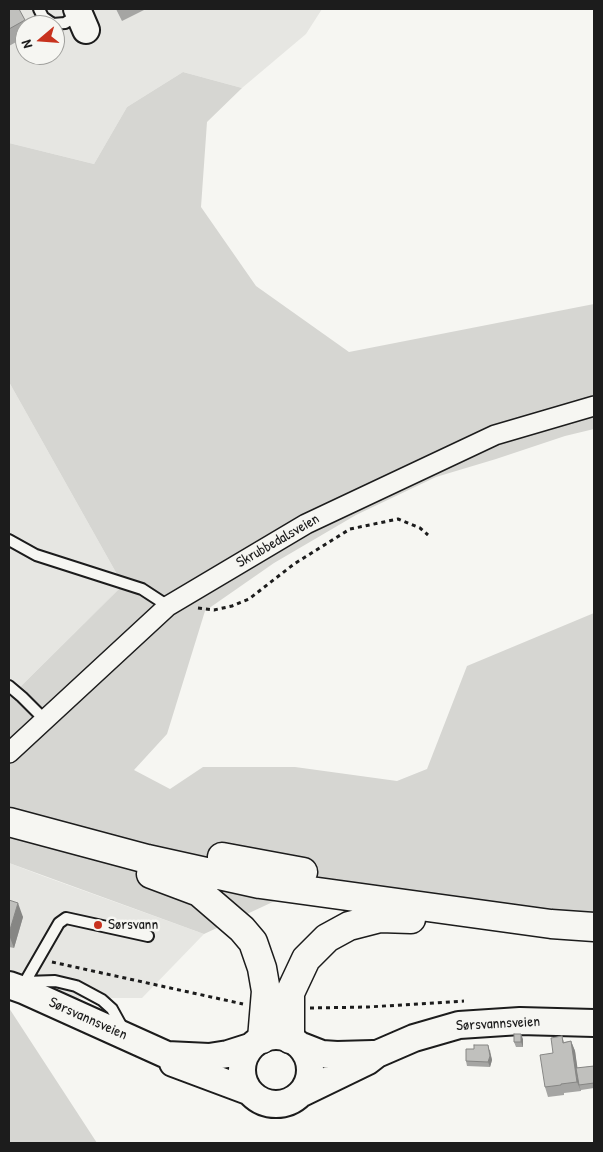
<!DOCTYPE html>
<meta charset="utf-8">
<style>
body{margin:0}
#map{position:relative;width:603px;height:1152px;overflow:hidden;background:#f6f6f2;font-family:"Patrick Hand",sans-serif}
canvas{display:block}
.frame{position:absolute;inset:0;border:10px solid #1c1c1c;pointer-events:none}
.north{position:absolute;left:15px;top:15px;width:50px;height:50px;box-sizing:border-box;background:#f6f6f2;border:1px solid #9f9f9c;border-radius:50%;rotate:252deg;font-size:14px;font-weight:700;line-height:20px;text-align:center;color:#1c1c1c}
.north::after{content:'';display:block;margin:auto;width:18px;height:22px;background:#c8321e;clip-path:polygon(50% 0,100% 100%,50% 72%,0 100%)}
</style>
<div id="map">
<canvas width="603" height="1152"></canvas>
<div class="frame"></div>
<div class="north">N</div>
</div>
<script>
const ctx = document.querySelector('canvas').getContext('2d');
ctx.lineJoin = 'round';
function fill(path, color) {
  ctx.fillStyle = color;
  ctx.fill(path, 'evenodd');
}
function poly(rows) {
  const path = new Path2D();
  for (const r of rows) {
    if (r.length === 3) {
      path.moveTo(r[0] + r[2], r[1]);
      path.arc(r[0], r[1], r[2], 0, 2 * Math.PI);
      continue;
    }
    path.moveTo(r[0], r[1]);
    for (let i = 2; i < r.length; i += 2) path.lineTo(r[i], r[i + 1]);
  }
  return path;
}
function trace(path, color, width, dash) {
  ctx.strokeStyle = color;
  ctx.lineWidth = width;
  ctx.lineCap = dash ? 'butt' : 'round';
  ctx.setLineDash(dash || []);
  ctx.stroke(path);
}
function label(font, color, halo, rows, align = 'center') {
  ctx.font = font + ' "Patrick Hand",sans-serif';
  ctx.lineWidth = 5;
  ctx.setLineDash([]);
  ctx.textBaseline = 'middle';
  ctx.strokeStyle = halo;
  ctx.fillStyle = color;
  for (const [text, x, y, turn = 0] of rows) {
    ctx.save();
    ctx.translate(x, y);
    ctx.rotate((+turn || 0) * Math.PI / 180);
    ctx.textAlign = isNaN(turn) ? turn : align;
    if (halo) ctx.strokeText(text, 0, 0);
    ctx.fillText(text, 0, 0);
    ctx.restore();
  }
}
const built = poly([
 [9,9,322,9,306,34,242,88,183,72,127,107,94,164,9,143],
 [25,25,55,25,55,55,25,55],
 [9,382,123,585,9,698],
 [9,863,43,876,204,934,142,998,9,998]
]);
const green = poly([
 [183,72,242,88,207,122,201,207,256,286,349,352,594,304,594,429,565,436,496,459,436,477,356,515,274,563,205,611,167,734,134,770,170,789,203,767,295,767,397,781,427,769,467,666,594,613,594,923,292,893,204,934,9,863,9,698,123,585,9,382,9,143,94,164,127,107],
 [9,1008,97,1143,9,1143]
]);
const path = poly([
 [198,608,214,610,232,606,249,599,294,564,350,529,398,519,420,528,428,535],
 [52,962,243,1004],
 [310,1008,368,1007,464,1001]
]);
const lane = poly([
 [39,9,43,17,53,24,65,23,79,14],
 [9,540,36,555,142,589,168,606],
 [9,686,22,697,45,720],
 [25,982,55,981,76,986,102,1000,112,1009,123,1029],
 [23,989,25,982,59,923,66,918,148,936]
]);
const street = poly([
 [9,753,168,606,306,524,495,435,594,406]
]);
const secondary = poly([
 [77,9,86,30],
 [9,985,23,990,167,1055,209,1057,228,1054,250,1047],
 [276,1070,34],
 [299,1045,322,1054,337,1055,373,1054],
 [173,1063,248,1091],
 [302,1093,368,1061,377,1054,414,1038,459,1025,520,1021,594,1023]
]);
const highway = poly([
 [9,822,147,859,260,884,551,924,594,927],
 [222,857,303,872],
 [151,874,199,892,242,929,253,942,262,968,266,991,262,1039],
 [290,1039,290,993,306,959,327,938,349,926,380,918,411,919]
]);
const wall = poly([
 [9,9,25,20,27,25,25,25,25,37,9,46],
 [116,9,146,9,122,21],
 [9,900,23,917,14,948,9,947],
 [562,1036,564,1042,571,1041,575,1051,577,1068,594,1066,594,1088,581,1090,581,1091,564,1093,564,1095,548,1097,545,1087,553,1053],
 [523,1039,523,1047,516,1047,514,1042],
 [474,1049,490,1050,492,1060,490,1067,467,1066,466,1061]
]);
const shadedWall = poly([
 [18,903,23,917,14,948,9,935,9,933],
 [521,1034,523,1039,523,1047,521,1042],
 [571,1041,575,1051,580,1085,579,1085,581,1091,577,1082],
 [488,1045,492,1060,490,1067,488,1062]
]);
const building = poly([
 [9,9,19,9,25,20,9,29,9,9],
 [9,900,18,903,9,933,9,900],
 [514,1034,521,1034,521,1042,514,1042,514,1034],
 [562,1036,563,1043,571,1041,577,1082,561,1084,561,1085,545,1087,540,1055,553,1053,551,1038,562,1036],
 [474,1045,488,1045,490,1056,488,1062,466,1061,466,1049,474,1049,474,1045],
 [594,1066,594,1083,579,1085,576,1068,594,1066]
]);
const markers = [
 [98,925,5,"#c8321e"]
];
const streetNames = [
 ["Skrubbedalsveien",278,541,-30],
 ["Sørsvannsveien",88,1019,24],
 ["Sørsvannsveien",498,1024,-3]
];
const poiNames = [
 ["Sørsvann",108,925]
];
fill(built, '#e6e6e2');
fill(green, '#d6d6d2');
trace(lane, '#1c1c1c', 14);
trace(street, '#1c1c1c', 22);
trace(secondary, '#1c1c1c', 30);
trace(highway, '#1c1c1c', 31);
trace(path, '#1c1c1c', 3, [4, 4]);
trace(lane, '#f6f6f2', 10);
trace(street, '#f6f6f2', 19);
trace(secondary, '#f6f6f2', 26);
trace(highway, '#f6f6f2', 28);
fill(wall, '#a5a5a3');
fill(shadedWall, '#868684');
fill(building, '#c0c0bd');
trace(building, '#868684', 1);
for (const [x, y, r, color] of markers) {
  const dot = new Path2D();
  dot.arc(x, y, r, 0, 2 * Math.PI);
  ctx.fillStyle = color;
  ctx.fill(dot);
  trace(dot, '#f6f6f2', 2);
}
label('15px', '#1c1c1c', '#f6f6f2', streetNames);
label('15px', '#1c1c1c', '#f6f6f2', poiNames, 'left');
</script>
